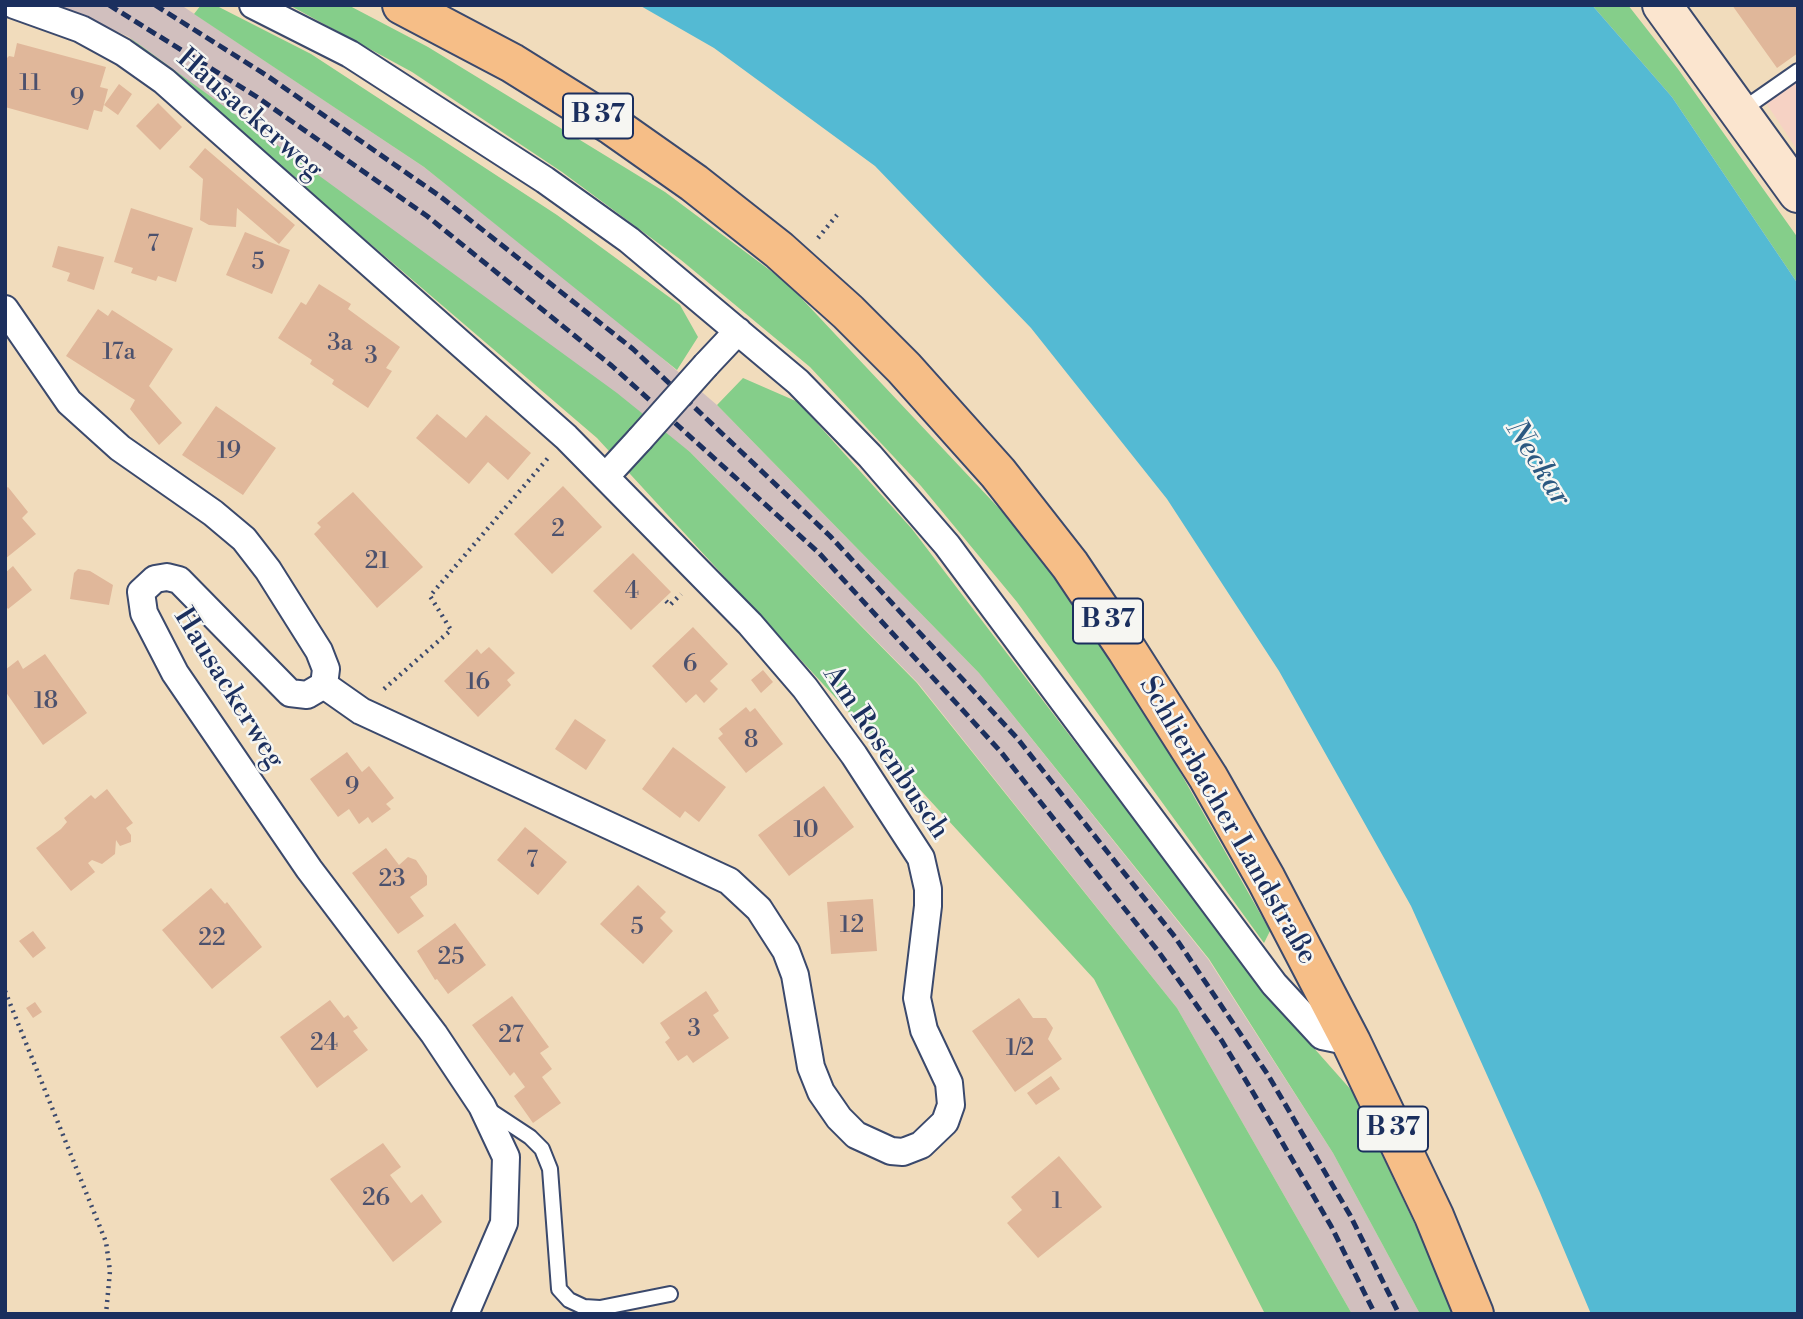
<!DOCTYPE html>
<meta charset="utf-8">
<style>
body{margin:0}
#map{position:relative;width:1803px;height:1319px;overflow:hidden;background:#f1dcbc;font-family:"Libre Bodoni",serif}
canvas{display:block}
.frame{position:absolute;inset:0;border:7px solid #1b2f5e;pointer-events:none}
</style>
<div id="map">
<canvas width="1803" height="1319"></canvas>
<div class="frame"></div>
</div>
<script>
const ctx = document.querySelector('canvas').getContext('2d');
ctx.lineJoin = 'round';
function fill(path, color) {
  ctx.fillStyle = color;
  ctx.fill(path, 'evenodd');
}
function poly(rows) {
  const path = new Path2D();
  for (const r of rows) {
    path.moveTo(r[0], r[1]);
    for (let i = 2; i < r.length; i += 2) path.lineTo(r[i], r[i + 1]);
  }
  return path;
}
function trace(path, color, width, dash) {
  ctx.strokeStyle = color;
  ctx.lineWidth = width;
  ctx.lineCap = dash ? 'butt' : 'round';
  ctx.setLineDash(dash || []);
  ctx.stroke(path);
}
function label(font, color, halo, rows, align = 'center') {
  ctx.font = font + ' "Libre Bodoni",serif';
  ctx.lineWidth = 5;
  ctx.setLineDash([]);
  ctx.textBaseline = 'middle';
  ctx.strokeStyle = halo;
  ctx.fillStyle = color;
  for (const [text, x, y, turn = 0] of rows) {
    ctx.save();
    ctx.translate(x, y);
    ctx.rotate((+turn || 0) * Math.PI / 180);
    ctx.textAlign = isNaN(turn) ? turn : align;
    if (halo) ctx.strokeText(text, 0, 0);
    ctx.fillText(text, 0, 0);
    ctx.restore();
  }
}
const built = poly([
 [1798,81,1798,151,1766,103]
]);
const industrial = poly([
 [58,5,181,5,424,167,634,334,717,405,979,673,1208,959,1333,1153,1420,1314,1352,1314,1177,1008,918,683,690,452,129,37]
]);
const green = poly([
 [201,5,215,5,311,54,557,215,680,305,698,337,677,370,424,167,194,14],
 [289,5,348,5,428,47,665,192,787,283,1026,537,1089,623,1141,703,1270,931,1264,943,1017,602,921,486,810,367,681,260,562,172,412,72],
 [1592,5,1628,5,1678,69,1798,238,1798,284,1672,97],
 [129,37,617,393,690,452,917,683,1177,1008,1352,1314,1265,1314,1094,979,597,438],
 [743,378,798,402,912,529,1274,1003,1352,1091,1457,1314,1420,1314,1333,1153,1209,959,979,673,717,405]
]);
const water = poly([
 [639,5,1592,5,1672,97,1798,284,1798,1314,1591,1314,1540,1193,1411,906,1279,671,1167,499,1031,328,875,166,714,48]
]);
const building = poly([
 [1732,5,1798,5,1798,53,1777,68],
 [17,43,106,67,100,87,108,89,102,112,94,110,88,130,5,107,5,60,9,56,14,57],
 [119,84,132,94,118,115,104,105],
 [158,103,182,127,160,150,136,126],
 [205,148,295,225,279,244,237,208,236,227,209,225,200,220,203,179,189,167],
 [131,208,193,228,176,282,158,276,156,281,131,273,133,268,114,262],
 [245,232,290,250,272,294,226,275],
 [58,246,104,257,94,290,67,281,70,273,52,267],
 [319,284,351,304,348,309,400,347,386,368,392,371,368,408,332,384,334,380,310,364,312,360,278,338,301,302,306,305],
 [98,309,108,316,112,310,173,349,149,386,182,423,159,445,130,409,135,400,66,356],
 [216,406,276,448,243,495,182,455],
 [437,414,466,438,486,415,531,453,508,480,488,462,469,484,416,438],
 [563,486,602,527,552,574,514,534],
 [8,487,28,512,22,518,36,534,5,559,5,489],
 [353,492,423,567,377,608,314,534,321,527,317,523],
 [633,553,671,592,631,630,593,591],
 [13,566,32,590,8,609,5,605,5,573],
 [78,569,90,571,113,585,109,605,70,599,74,573],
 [693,627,728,664,710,681,718,689,704,703,696,694,686,703,652,666],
 [489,647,515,673,507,680,511,685,478,717,444,681,477,649,481,654],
 [45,654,87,713,43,745,5,691,5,670,18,660,23,669],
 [763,670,773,682,761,693,751,680],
 [746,707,750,712,755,708,783,744,746,773,718,738,723,734,719,729],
 [575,719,606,740,586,770,555,749],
 [673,747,726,787,699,822,685,811,680,818,642,789],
 [347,752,362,772,369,766,394,798,386,804,391,809,372,823,368,817,359,824,349,809,338,817,310,779],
 [824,786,854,827,789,876,758,835],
 [107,789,133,823,126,828,131,835,131,842,120,846,116,840,115,854,102,864,92,860,88,863,95,872,71,891,36,848,61,829,67,822,64,818,91,795,95,799],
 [525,827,567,862,538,895,497,860],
 [386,848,399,865,408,857,416,860,427,876,427,885,410,897,424,916,398,934,352,873],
 [638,885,666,912,660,918,673,931,643,964,600,924],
 [211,888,225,904,227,902,262,947,212,989,162,930],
 [873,899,877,951,831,954,827,902],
 [455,923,486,965,448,994,437,979,435,980,417,951],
 [33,931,46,948,33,958,19,941],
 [706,991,719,1011,713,1015,729,1038,693,1063,687,1055,678,1061,665,1042,670,1038,660,1023],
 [512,996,549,1047,540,1053,552,1069,542,1077,561,1103,533,1123,514,1096,525,1087,514,1072,510,1076,472,1025],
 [1019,998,1033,1018,1046,1018,1053,1028,1048,1039,1062,1059,1015,1092,972,1031],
 [330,1000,344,1018,348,1015,358,1028,353,1031,368,1050,317,1088,280,1037],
 [35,1002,42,1012,33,1018,26,1008],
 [1051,1076,1060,1089,1036,1105,1027,1093],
 [383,1143,401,1167,390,1175,411,1203,422,1194,442,1222,393,1262,330,1179],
 [1059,1156,1102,1207,1038,1258,1007,1223,1022,1210,1011,1197]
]);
const path = poly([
 [818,238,837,215],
 [666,601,670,605,681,594],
 [384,689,451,630,430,596,548,458],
 [5,991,106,1242,110,1271,106,1314]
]);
const lane = poly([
 [1742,110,1798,71],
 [489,1110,530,1137,542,1149,550,1169,559,1289,569,1300,584,1307,600,1308,670,1294]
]);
const street = poly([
 [14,5,81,29,123,52,164,81,566,437,750,624,805,688,854,755,921,858,928,889,928,906,917,998,924,1030,949,1083,951,1105,945,1122,921,1145,903,1152,891,1151,856,1135,839,1118,821,1092,811,1067,795,975,786,951,759,909,729,881,361,711,324,685],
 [253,5,350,54,545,180,629,240,798,382,870,456,947,545,1274,984,1322,1036,1351,1042],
 [5,309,69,402,120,448,213,513,244,539,268,570,319,651,326,669,324,685,307,695,290,693,179,580,167,577,155,579,141,592,144,613,175,673,309,869,434,1034,482,1106,506,1157,504,1223,465,1314],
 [706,365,738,331],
 [606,476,640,439]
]);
const secondary = poly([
 [1662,5,1798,193]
]);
const primary = poly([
 [402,5,512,63,613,126,694,183,779,250,848,312,904,368,998,473,1070,565,1127,650,1208,777,1266,879,1351,1042,1434,1216,1474,1314]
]);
const rail = poly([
 [109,5,257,97,427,216,612,366,819,553,1001,752,1158,951,1222,1041,1251,1089,1331,1226,1375,1314],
 [155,5,266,75,441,197,633,349,830,536,1017,738,1175,937,1268,1075,1350,1215,1399,1314]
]);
const streetBridge = poly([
 [640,439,706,365]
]);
const numberNames = [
 ["11",30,84],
 ["9",77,99],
 ["7",153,245],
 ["5",258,263],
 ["3a",340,344],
 ["17a",119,353],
 ["3",371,357],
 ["19",229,452],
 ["2",558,530],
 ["21",377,562],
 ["4",632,592],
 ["6",690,665],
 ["16",478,683],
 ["18",46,702],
 ["8",751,741],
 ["9",352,788],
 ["10",806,831],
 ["7",532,861],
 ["23",392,880],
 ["12",852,926],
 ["5",637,928],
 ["22",212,939],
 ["25",451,958],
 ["3",694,1030],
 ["27",511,1036],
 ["24",324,1044],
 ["1/2",1020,1049],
 ["26",376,1199],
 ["1",1057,1202]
];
const shields = [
 [598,116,70],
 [1108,621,70],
 [1393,1129,70]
];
const shieldNames = [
 ["B 37",598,116],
 ["B 37",1108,621],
 ["B 37",1393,1129]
];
const streetNames = [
 ["Hausackerweg",249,115,41],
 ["Hausackerweg",228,689,58],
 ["Am Rosenbusch",885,753,56],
 ["Schlierbacher Landstraße",1227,821,60]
];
const waterNames = [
 ["Neckar",1537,464,58]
];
fill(built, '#f6d2c4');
fill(industrial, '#d1bfbe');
fill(green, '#85ce8a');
fill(water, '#54bad3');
fill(building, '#e0b79a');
trace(lane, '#3b496c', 18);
trace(street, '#3b496c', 30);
trace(secondary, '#3b496c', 42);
trace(primary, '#3b496c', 42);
trace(path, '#3b496c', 4.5, [2, 5]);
trace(lane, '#fff', 14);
trace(street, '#fff', 26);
trace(secondary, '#fbe5cf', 38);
trace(primary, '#f6be87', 38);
trace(rail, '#1b2f5e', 5, [10, 5]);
trace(streetBridge, '#3b496c', 30, []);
trace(streetBridge, '#fff', 26);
label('24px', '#4c516d', null, numberNames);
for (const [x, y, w] of shields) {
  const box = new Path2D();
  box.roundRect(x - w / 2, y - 22.5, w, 45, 5);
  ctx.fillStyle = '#f6f6f2';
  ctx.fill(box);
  trace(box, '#1b2f5e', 2);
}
label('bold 26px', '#1b2f5e', null, shieldNames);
label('28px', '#1b2f5e', '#f6f6f2', streetNames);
label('italic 30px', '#2c5981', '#f6f6f2', waterNames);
</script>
